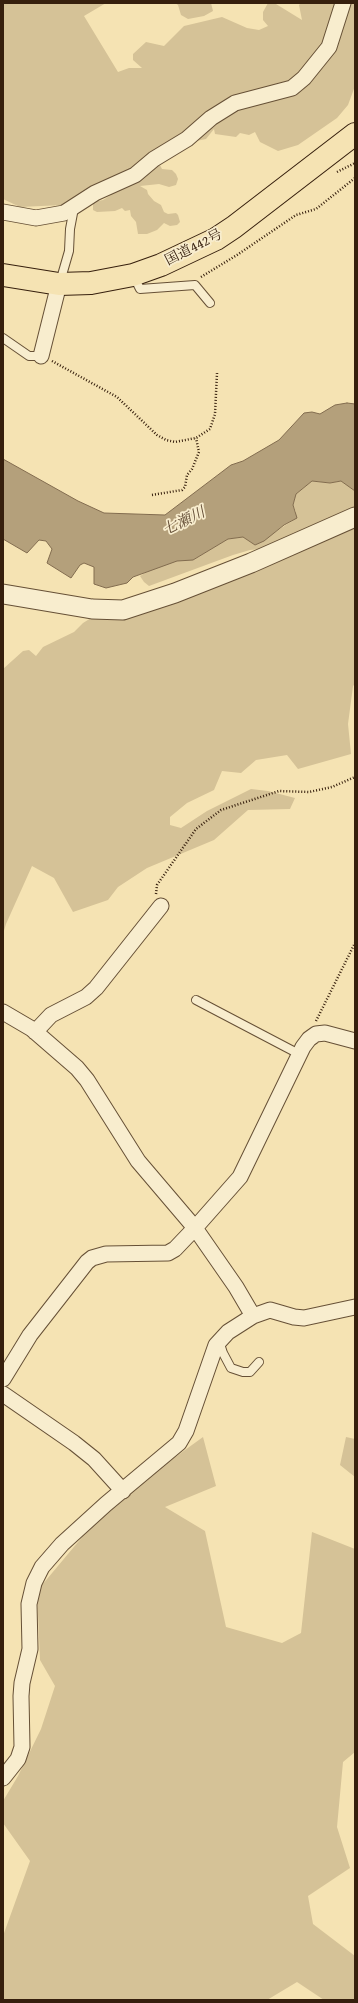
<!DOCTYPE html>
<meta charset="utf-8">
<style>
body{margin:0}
#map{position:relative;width:358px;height:2003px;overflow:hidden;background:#f5e3b3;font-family:"Gentium Book Plus",serif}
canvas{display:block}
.frame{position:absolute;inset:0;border:4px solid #361f0d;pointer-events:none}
</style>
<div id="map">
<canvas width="358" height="2003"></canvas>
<div class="frame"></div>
</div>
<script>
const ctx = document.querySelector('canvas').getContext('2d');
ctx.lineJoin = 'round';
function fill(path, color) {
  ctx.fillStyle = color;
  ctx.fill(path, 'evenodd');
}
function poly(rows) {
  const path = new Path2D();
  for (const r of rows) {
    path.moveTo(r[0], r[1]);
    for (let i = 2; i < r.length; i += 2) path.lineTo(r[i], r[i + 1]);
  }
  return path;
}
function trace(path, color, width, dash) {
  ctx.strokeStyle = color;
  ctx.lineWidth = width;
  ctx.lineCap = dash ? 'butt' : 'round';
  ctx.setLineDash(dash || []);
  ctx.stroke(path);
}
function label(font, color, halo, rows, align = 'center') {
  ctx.font = font + ' "Gentium Book Plus","Noto Serif JP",serif';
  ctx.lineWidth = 3.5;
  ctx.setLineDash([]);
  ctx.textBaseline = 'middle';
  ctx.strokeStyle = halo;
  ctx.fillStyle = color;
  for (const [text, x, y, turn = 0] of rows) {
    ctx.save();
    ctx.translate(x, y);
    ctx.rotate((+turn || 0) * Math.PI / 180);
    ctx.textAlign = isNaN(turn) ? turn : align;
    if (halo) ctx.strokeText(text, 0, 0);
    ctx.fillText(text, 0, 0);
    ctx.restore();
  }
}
const green = poly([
 [3,3,106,3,84,16,118,72,129,68,142,68,133,60,133,54,146,42,164,46,184,26,222,17,247,28,259,30,268,26,263,20,263,12,268,3,276,4,302,20,299,5,301,3,355,3,355,86,348,105,337,118,298,145,278,151,260,142,255,132,249,135,240,133,236,137,215,134,214,129,206,139,186,143,159,163,162,169,172,170,176,174,178,179,176,185,169,187,159,184,140,186,147,190,148,194,154,201,161,205,164,212,168,214,176,213,178,215,180,222,177,225,170,226,164,223,157,230,147,234,138,234,136,222,131,216,130,210,125,211,122,208,115,211,97,212,93,210,93,202,103,200,111,195,110,192,63,205,20,207,3,199],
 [175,3,211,3,213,11,204,16,188,19,181,15,178,5],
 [312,481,330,483,341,481,355,491,355,684,353,686,348,724,351,754,298,769,287,755,256,760,241,773,222,771,214,790,187,803,170,817,170,825,181,828,207,811,251,789,268,791,295,798,290,809,248,810,214,840,147,868,118,887,108,900,73,912,54,878,32,866,6,924,3,934,3,669,23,651,29,650,36,656,43,647,74,632,83,623,91,618,105,615,260,549,250,550,233,555,149,586,144,582,140,576,165,560,193,560,228,539,243,537,255,545,292,521,296,512,293,505,296,494],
 [203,1437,216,1486,165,1507,205,1531,226,1627,282,1643,301,1633,312,1532,355,1549,355,1752,343,1762,337,1827,350,1868,308,1896,313,1924,355,1956,355,2000,324,2000,297,1982,267,2000,3,2000,3,1936,30,1861,3,1823,3,1801,18,1776,41,1729,55,1686,40,1660,37,1591,109,1505],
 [346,1437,355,1439,355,1477,340,1465]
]);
const water = poly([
 [347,403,355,404,355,491,341,481,330,483,312,481,296,494,293,505,297,518,284,525,264,541,255,545,243,537,228,539,193,560,177,561,133,577,127,583,106,588,94,584,94,567,84,563,80,565,71,578,47,563,52,549,46,541,39,540,27,553,3,539,3,459,78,501,104,513,165,515,231,465,243,461,279,440,304,413,312,412,320,414,335,405,347,403]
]);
const path = poly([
 [337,172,355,163],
 [201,277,237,255,296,215,316,209,355,178],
 [52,361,117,397,157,435,166,440,175,442,196,438,210,429,215,414,217,373],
 [152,495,182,490,185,487,187,475,192,469,199,452,196,438],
 [156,894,157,885,196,829,221,810,279,791,309,792,332,787,355,777],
 [316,1021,355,943]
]);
const service = poly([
 [133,275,140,289,195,285,210,303],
 [60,282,69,251,70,229,74,208],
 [3,338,29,356,41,356],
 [196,1000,299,1054],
 [219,1341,223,1353,231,1368,243,1372,250,1372,259,1362]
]);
const minor = poly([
 [3,212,36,218,64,213,95,193,135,175,154,159,187,139,211,118,235,103,292,88,304,78,329,47,343,3],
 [41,356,59,284],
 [3,1012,32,1029,77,1068,87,1080,138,1161,195,1228,236,1287,253,1316],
 [35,1032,51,1015,86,997,96,988,161,906],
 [3,1379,30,1335,87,1262,92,1258,106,1254,168,1253,175,1249,195,1228,240,1177,303,1047,309,1039,316,1034,325,1033,355,1041],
 [3,1394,74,1443,94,1459,123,1491],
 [3,1778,18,1759,22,1747,21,1696,22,1683,30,1649,29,1604,34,1583,42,1567,62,1544,106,1504,179,1443,186,1431,216,1345,228,1332,253,1316,270,1310,294,1317,304,1318,355,1307]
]);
const tertiary = poly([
 [3,594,92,609,123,610,175,593,251,563,355,517]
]);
const trunk = poly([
 [3,275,59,284,91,283,133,275,161,265,216,239,234,227,355,134]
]);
const streetNames = [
 ["国道442号",194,248,-27]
];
const waterNames = [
 ["七瀬川",184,522,-26]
];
fill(green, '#d5c297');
fill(water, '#b4a07b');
trace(water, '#826c4f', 1);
trace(service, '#665036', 10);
trace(minor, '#665036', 17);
trace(tertiary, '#665036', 21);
trace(trunk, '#361f0d', 24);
trace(path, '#361f0d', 2.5, [1, 2]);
trace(service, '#f8edce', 8);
trace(minor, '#f8edce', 15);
trace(tertiary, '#f8edce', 19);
trace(trunk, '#f5e3b3', 22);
label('14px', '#361f0d', '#f8edce', streetNames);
label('italic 15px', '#624c34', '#f8edce', waterNames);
</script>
